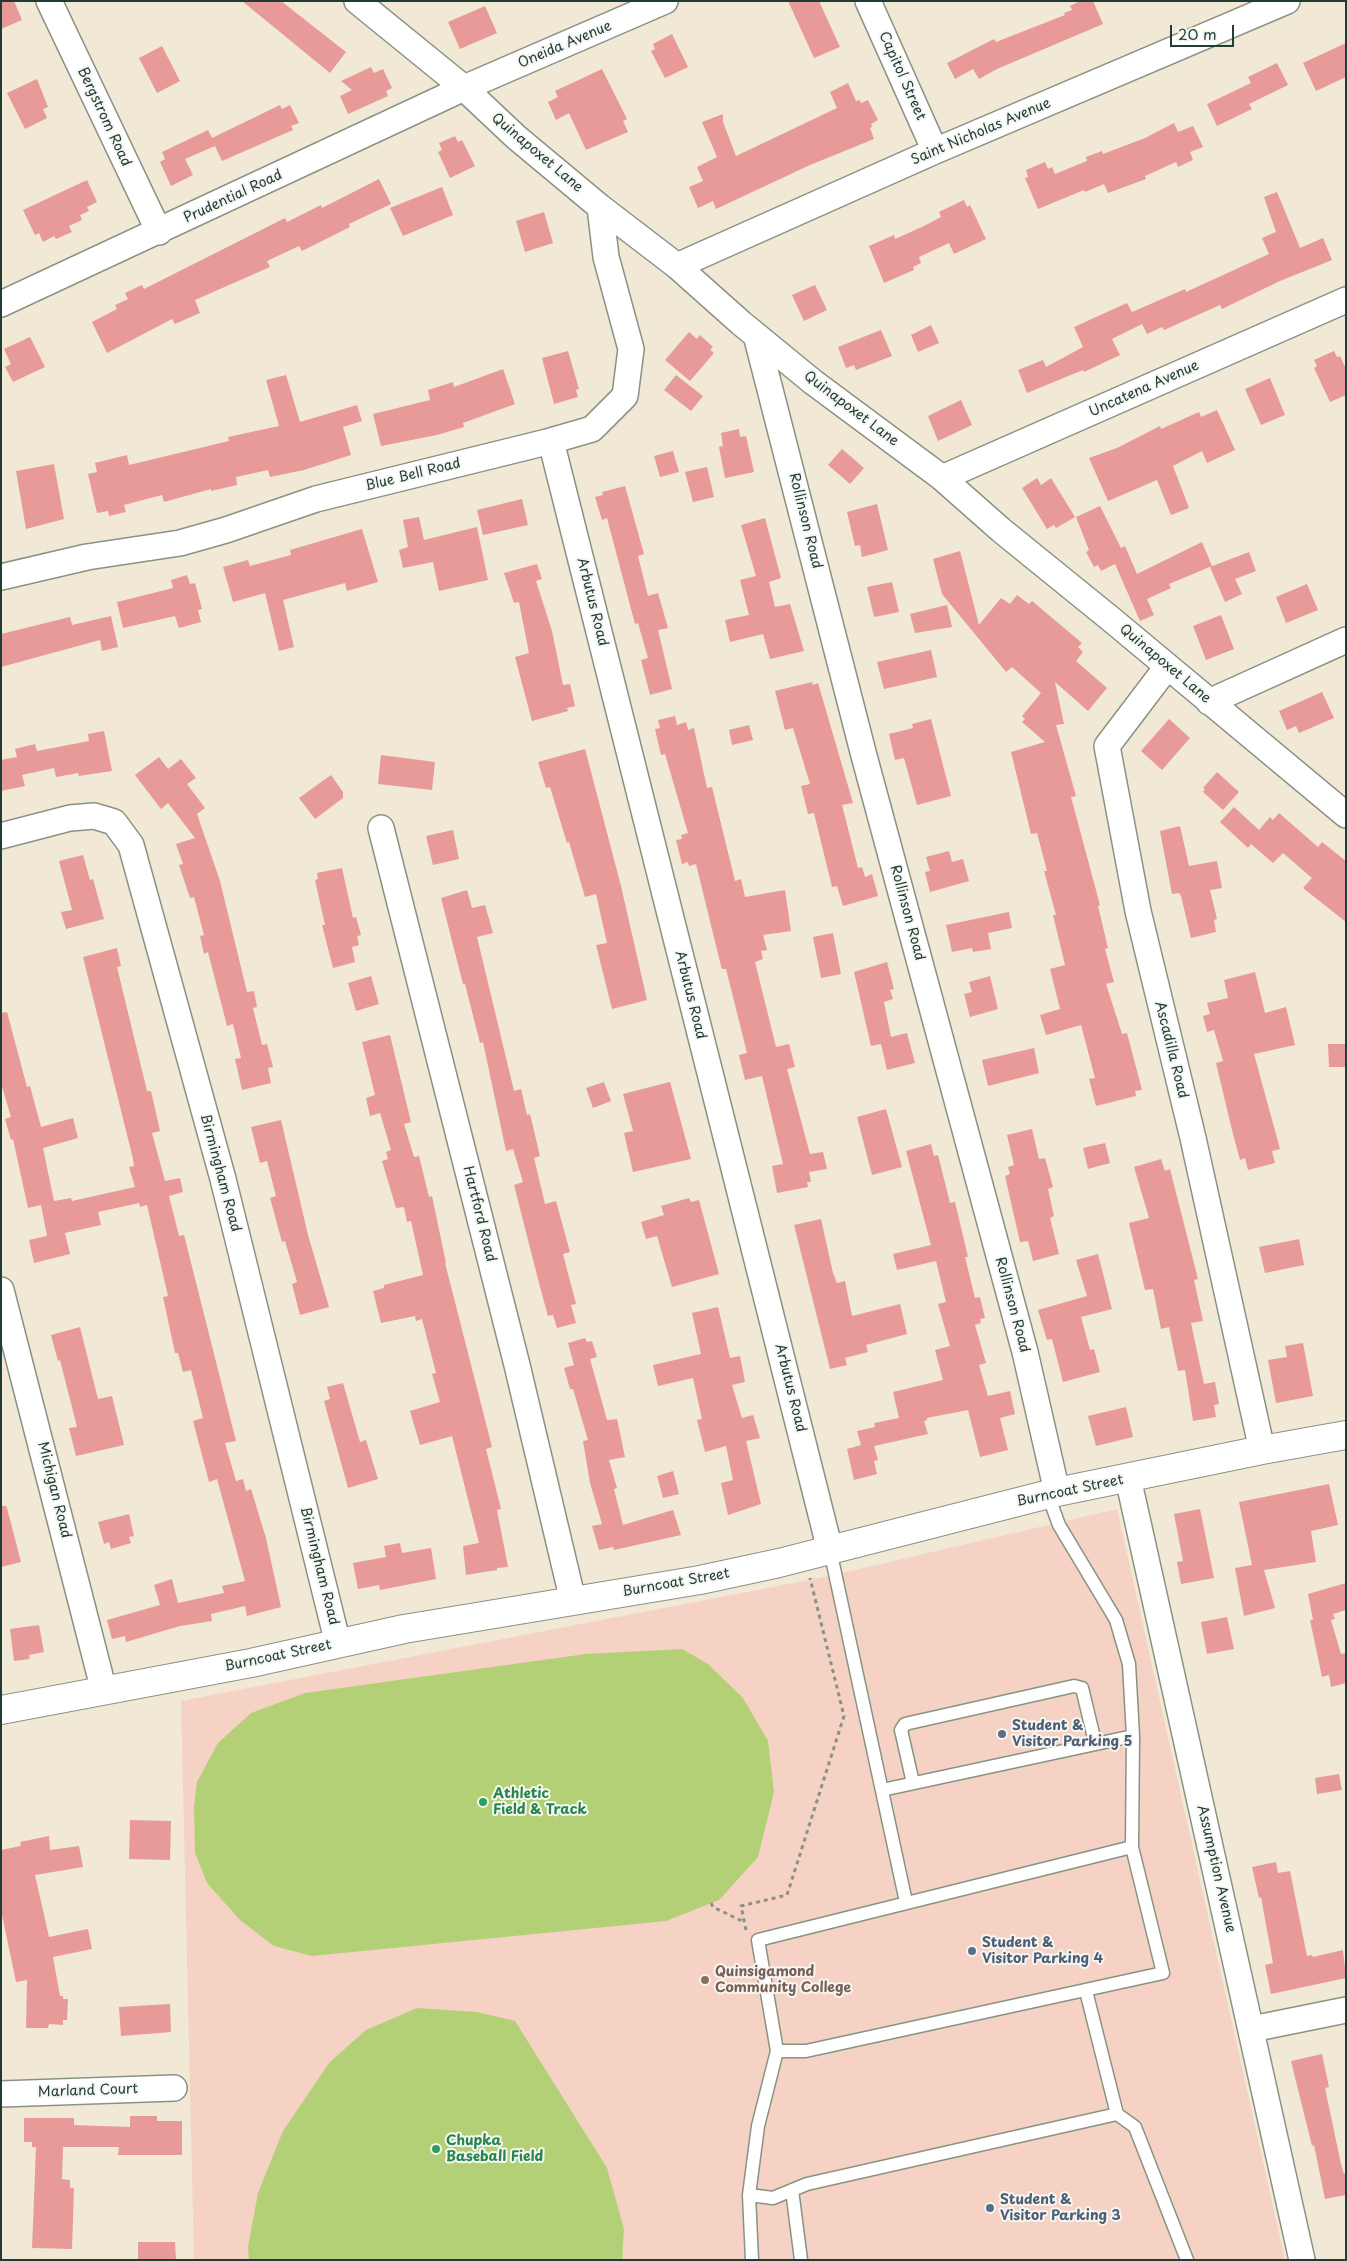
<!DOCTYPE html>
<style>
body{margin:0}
#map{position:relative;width:1347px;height:2261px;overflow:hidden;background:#f1e9d5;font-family:"Playpen Sans",sans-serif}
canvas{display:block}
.frame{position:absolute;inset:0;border:2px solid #1f3d34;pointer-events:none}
.scale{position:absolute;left:1170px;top:25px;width:64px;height:22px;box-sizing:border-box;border:2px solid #1f3d34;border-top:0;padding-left:6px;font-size:15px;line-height:18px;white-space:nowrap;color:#1f3d34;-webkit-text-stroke:4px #f6f6f2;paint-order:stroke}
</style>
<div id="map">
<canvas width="1347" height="2261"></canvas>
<div class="frame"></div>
<div class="scale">20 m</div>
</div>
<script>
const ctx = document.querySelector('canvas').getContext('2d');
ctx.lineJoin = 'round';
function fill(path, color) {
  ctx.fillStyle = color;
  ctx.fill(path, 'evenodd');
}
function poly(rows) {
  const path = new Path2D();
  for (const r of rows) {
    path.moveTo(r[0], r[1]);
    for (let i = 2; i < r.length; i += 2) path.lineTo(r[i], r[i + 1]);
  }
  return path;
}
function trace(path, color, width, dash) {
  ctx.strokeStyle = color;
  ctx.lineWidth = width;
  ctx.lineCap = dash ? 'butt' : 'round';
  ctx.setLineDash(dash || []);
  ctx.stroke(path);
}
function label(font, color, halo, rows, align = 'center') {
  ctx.font = font + ' "Playpen Sans",sans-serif';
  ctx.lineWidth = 4;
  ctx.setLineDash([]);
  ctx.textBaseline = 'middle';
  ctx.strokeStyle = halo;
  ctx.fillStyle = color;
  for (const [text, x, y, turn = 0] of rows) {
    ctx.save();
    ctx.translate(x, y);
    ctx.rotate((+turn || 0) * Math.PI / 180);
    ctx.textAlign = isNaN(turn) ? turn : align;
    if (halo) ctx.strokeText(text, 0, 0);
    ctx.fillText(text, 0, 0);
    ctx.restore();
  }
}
const built = poly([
 [1117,1509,1285,2260,194,2260,181,1701,825,1577]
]);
const green = poly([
 [682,1649,708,1664,743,1698,768,1741,774,1792,758,1857,719,1900,666,1921,312,1956,274,1946,240,1920,207,1883,195,1853,194,1807,197,1782,218,1743,251,1713,305,1693,586,1654],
 [417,2008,477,2012,515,2021,607,2168,624,2229,622,2260,249,2260,248,2247,258,2193,283,2131,329,2063,366,2030]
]);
const building = poly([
 [1,1,14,1,22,20,1,29],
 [242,1,281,1,346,52,330,73],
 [788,1,819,1,840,47,814,58],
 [1080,1,1093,1,1103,24,997,69,979,79,973,69,955,79,947,63,994,39,996,42,1065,15,1064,13,1072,10,1070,6],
 [485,6,497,33,460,49,448,22],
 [672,34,688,67,665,78,651,51,655,49,653,44],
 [1346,43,1346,77,1316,91,1303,63],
 [162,46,180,81,157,93,139,58],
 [1277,63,1288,85,1249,104,1252,109,1217,126,1207,104,1251,83,1248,77],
 [371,67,374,73,383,69,392,88,386,91,388,96,348,114,340,96,352,90,341,81],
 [602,69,627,119,623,121,628,132,586,150,569,113,556,120,548,102,558,97,555,91],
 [37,79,48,107,43,109,47,118,25,129,7,93],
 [848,83,856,101,860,100,861,103,868,100,878,120,871,124,872,127,870,128,874,139,810,165,716,209,713,201,698,208,689,187,703,181,697,167,717,157,702,122,723,114,723,122,736,156,837,108,830,92],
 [280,105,282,109,290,105,299,123,291,126,293,130,222,161,215,146,185,159,193,175,171,186,160,162,165,159,162,152,208,130,212,138],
 [1174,123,1178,132,1193,126,1203,147,1190,152,1193,160,1178,167,1176,162,1145,176,1146,179,1108,193,1104,184,1085,192,1084,190,1038,209,1025,178,1028,177,1026,170,1045,162,1048,169,1052,167,1055,174,1087,161,1086,157,1102,151,1103,154,1145,138],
 [455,136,458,142,462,140,475,166,450,178,438,152,442,150,439,143],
 [379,179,391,204,349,224,350,227,302,251,299,246,267,261,270,267,195,300,200,313,175,324,172,319,107,353,92,322,117,309,115,305,128,299,125,293,142,285,144,289,285,218,287,222,321,205,322,208],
 [87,180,97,202,87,207,89,211,80,215,82,220,69,226,72,232,56,239,54,236,43,242,39,233,35,235,23,210],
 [442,187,453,215,403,236,390,208],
 [1277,192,1300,248,1323,238,1332,260,1280,281,1222,309,1220,305,1164,330,1162,327,1147,334,1142,324,1112,339,1120,355,1084,372,1083,370,1027,393,1018,370,1043,360,1046,367,1083,347,1074,327,1127,303,1132,312,1185,289,1186,292,1269,254,1262,238,1276,232,1264,197],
 [964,200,967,207,970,205,986,239,954,254,949,243,919,257,921,263,913,267,914,270,884,283,869,246,894,235,895,239,924,226,941,217,939,212],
 [544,212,553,243,525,252,516,221],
 [815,285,827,310,804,321,792,295],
 [931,325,939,343,918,352,911,335],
 [881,330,892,356,856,370,854,365,846,368,838,347],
 [689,332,697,339,700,335,713,347,710,350,714,353,690,381,665,360],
 [30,337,45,367,13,382,5,367,11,364,4,349],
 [568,351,579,389,576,390,578,397,554,404,542,358],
 [1334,351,1337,357,1340,356,1346,369,1346,395,1330,402,1314,368,1317,366,1314,360],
 [503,369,515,404,463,423,464,427,437,435,381,446,373,414,430,400,428,390,453,382,454,387],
 [286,375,300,422,357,405,362,421,343,427,351,455,304,470,270,477,268,470,236,477,237,485,211,491,211,489,164,502,162,495,124,505,126,512,109,516,108,511,97,513,88,474,97,472,95,463,127,455,129,465,229,441,228,437,279,426,266,380],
 [676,375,703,396,691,411,664,390],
 [1270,378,1285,415,1261,425,1245,389],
 [961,400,972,425,938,441,928,416],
 [1217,410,1235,450,1207,463,1202,451,1173,466,1189,508,1171,515,1157,480,1108,501,1089,458,1117,448,1160,426,1161,429,1199,412,1201,417],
 [739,429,740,437,746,436,754,472,725,478,719,447,723,446,721,433],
 [842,449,864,468,850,484,828,465],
 [673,451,679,472,660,477,654,456],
 [54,464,64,519,26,529,16,471],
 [707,467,714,497,693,502,685,472],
 [1037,478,1041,485,1051,478,1075,517,1056,528,1054,525,1047,529,1022,488],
 [625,486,644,554,638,556,648,596,658,593,668,628,658,630,672,689,650,695,641,660,648,658,638,623,635,624,607,518,602,520,595,497,603,495,602,492],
 [522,499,528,525,483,535,477,510],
 [877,504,888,550,862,557,860,545,855,546,847,512],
 [1100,506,1121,548,1125,546,1137,574,1202,542,1212,566,1169,584,1171,588,1147,599,1154,615,1140,621,1115,564,1101,571,1098,565,1094,567,1086,552,1089,550,1076,517],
 [419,517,424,540,477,527,488,580,439,591,433,562,403,568,399,550,408,547,403,520],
 [765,518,781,578,769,582,775,607,790,604,804,651,770,659,763,634,730,642,725,620,749,615,740,580,756,576,741,525],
 [362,529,378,582,347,591,345,583,283,600,294,647,279,651,265,593,233,602,223,567,248,560,250,566,291,555,290,550],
 [960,551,979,625,1001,598,1010,604,1017,595,1029,604,1032,601,1082,643,1078,647,1083,652,1076,661,1107,688,1088,711,1055,682,1064,724,1056,725,1076,796,1071,797,1100,905,1098,906,1108,948,1105,949,1114,982,1106,984,1122,1034,1127,1033,1142,1090,1135,1091,1136,1096,1096,1106,1089,1079,1095,1078,1081,1025,1046,1035,1040,1015,1060,1009,1050,969,1065,965,1053,915,1056,915,1044,871,1047,871,1037,833,1031,834,1011,752,1045,742,1022,722,1025,719,1022,716,1041,693,1012,667,1006,672,942,594,933,559],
 [1249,552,1256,571,1235,579,1242,594,1225,602,1210,567],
 [537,564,542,579,536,581,552,631,563,685,570,684,575,706,567,708,568,711,532,721,515,657,529,653,519,602,514,603,504,573],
 [187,575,190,584,195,583,202,609,198,610,201,622,179,628,175,616,123,628,117,602,173,588,171,580],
 [892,582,899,612,874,617,867,587],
 [1307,584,1318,610,1286,623,1276,597],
 [947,605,952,627,915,633,910,614],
 [1221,615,1234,649,1206,660,1193,626],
 [111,616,118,647,102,651,100,640,1,667,1,634,70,617,72,625],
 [931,650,937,677,884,689,877,662],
 [812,682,813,685,818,683,853,803,842,805,858,868,862,867,865,877,872,874,878,896,843,906,837,886,832,887,814,813,808,814,801,786,810,784,793,728,785,730,775,691],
 [1322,692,1334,718,1299,733,1296,726,1287,730,1279,711],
 [675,716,677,725,686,722,688,730,694,728,707,788,712,787,735,881,741,879,745,897,785,890,791,931,763,935,767,950,761,951,763,959,755,962,776,1047,789,1044,795,1067,787,1069,810,1154,823,1152,827,1169,809,1172,811,1182,807,1182,808,1187,777,1193,772,1166,783,1164,762,1076,745,1080,739,1055,747,1053,726,969,722,969,721,966,696,864,689,866,688,862,682,864,676,840,682,839,681,835,688,833,665,754,661,755,655,729,660,728,658,720],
 [931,719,951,796,917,805,904,758,895,760,889,734,913,728,912,724],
 [1169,719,1190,738,1162,770,1141,751],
 [749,725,753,740,732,745,729,730],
 [104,731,112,771,79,776,78,773,56,777,54,768,22,775,25,786,1,791,1,760,17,757,15,749,35,744,37,751,89,741,88,734],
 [585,749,621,886,647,1000,612,1009,596,945,607,943,596,894,585,897,569,842,567,843,550,787,546,788,538,762],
 [381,755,435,762,432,790,378,784],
 [159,757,168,769,181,759,196,778,187,784,205,808,197,814,220,881,247,992,254,991,257,1007,253,1008,262,1045,267,1044,273,1067,268,1068,271,1083,242,1090,235,1059,241,1058,233,1024,227,1026,208,952,204,954,200,936,204,935,194,897,190,898,179,865,183,864,176,844,195,838,168,803,161,809,135,775],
 [1217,772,1239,792,1223,810,1203,792,1205,789,1203,788],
 [331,775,343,792,343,798,315,819,299,798],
 [1234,807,1259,830,1270,817,1273,820,1279,813,1318,847,1322,842,1346,861,1346,922,1303,888,1312,878,1283,853,1273,863,1251,844,1248,848,1220,822],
 [1180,826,1189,866,1217,861,1222,888,1210,890,1217,919,1214,920,1216,932,1191,938,1181,896,1179,893,1172,894,1160,831],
 [453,830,459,859,433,865,426,836],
 [949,851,952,862,963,859,969,881,930,892,925,872,930,871,926,857],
 [83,855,90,880,93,879,104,919,66,929,61,912,72,910,59,861],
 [342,868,353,918,356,917,361,935,357,936,359,945,352,947,355,962,333,968,322,925,325,925,315,880,318,879,317,873],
 [467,890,472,908,485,905,493,933,477,937,514,1091,521,1089,527,1115,530,1114,540,1156,534,1158,545,1204,556,1201,570,1252,563,1254,576,1304,571,1305,576,1323,557,1328,553,1315,548,1316,540,1287,514,1185,523,1182,513,1149,506,1151,483,1042,480,1043,465,984,463,984,441,898],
 [1009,912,1012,928,988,933,991,949,973,952,972,948,952,952,946,925],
 [833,933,841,974,821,978,813,937],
 [117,948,121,966,117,967,147,1091,151,1091,160,1131,152,1133,165,1181,180,1178,183,1192,169,1196,179,1236,184,1235,236,1441,225,1443,236,1481,243,1479,246,1491,251,1489,266,1538,281,1607,247,1616,245,1606,211,1614,212,1621,180,1626,126,1642,125,1636,112,1639,107,1620,160,1605,154,1585,172,1579,178,1603,224,1593,222,1586,245,1581,217,1479,209,1482,193,1421,203,1418,191,1370,183,1372,178,1353,175,1353,163,1297,168,1296,147,1205,140,1207,139,1203,98,1212,101,1225,65,1233,70,1254,34,1263,29,1240,47,1236,41,1205,28,1208,13,1139,11,1140,5,1119,11,1117,1,1083,1,1013,7,1012,27,1087,30,1086,41,1127,73,1118,78,1138,43,1148,54,1201,71,1198,72,1201,135,1187,129,1167,134,1166,133,1159,83,957],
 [887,962,894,989,890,990,893,999,884,1002,891,1037,907,1033,915,1063,887,1070,881,1044,871,1046,854,972],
 [1255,972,1265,1013,1286,1007,1295,1045,1254,1054,1280,1149,1272,1151,1275,1163,1248,1170,1245,1158,1240,1160,1232,1130,1216,1063,1223,1061,1214,1030,1207,1032,1203,1016,1210,1014,1207,1003,1228,998,1224,980],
 [371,976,379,1004,356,1011,348,983],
 [990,976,998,1009,970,1017,964,994,972,992,969,982],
 [390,1035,411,1122,404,1124,414,1157,419,1156,429,1197,432,1196,446,1263,445,1263,492,1447,486,1449,501,1509,497,1510,508,1567,497,1568,497,1570,466,1575,463,1546,479,1543,452,1436,420,1445,410,1411,440,1402,432,1374,436,1373,422,1319,416,1321,415,1316,381,1323,373,1291,384,1288,384,1285,423,1275,411,1221,407,1222,404,1207,396,1208,382,1161,388,1159,386,1152,391,1150,380,1113,370,1116,366,1098,375,1095,362,1042],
 [1328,1044,1346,1044,1346,1067,1329,1067],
 [1034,1048,1039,1073,988,1086,982,1060],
 [604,1082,611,1101,593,1108,586,1088],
 [670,1082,691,1159,633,1172,624,1133,633,1131,623,1094],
 [886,1109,902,1167,872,1175,857,1117],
 [281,1120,308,1235,329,1307,300,1315,292,1284,297,1282,285,1241,282,1242,270,1198,276,1196,267,1161,260,1163,251,1127],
 [1032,1129,1039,1159,1045,1158,1053,1187,1048,1189,1054,1216,1050,1218,1059,1254,1033,1261,1028,1241,1020,1242,1005,1176,1010,1174,1008,1167,1014,1165,1007,1135],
 [1105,1143,1110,1163,1088,1169,1083,1148],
 [931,1144,934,1156,938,1155,950,1203,955,1202,968,1257,965,1257,975,1298,980,1297,985,1318,980,1319,981,1323,975,1325,986,1363,979,1365,988,1396,1010,1391,1015,1414,1000,1418,1008,1450,980,1457,968,1410,927,1418,927,1420,924,1421,928,1434,874,1446,878,1460,874,1461,877,1474,854,1480,847,1449,861,1445,857,1431,875,1427,874,1423,899,1418,893,1392,943,1380,935,1350,950,1346,938,1304,946,1302,936,1261,897,1270,893,1254,931,1245,906,1151],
 [1161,1159,1165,1171,1170,1169,1198,1279,1194,1280,1203,1321,1191,1323,1204,1384,1215,1382,1219,1404,1214,1405,1216,1417,1193,1421,1185,1370,1178,1371,1169,1327,1161,1329,1153,1289,1145,1290,1129,1223,1149,1218,1134,1167],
 [689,1198,691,1202,699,1200,719,1274,672,1287,657,1236,646,1239,641,1222,664,1215,661,1206],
 [821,1219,833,1273,837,1283,845,1281,852,1316,900,1304,907,1334,866,1345,868,1352,845,1358,847,1365,830,1369,794,1225],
 [1299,1239,1304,1265,1265,1273,1259,1247],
 [1098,1254,1112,1309,1081,1317,1090,1350,1094,1349,1100,1372,1063,1382,1052,1339,1047,1340,1038,1310,1087,1296,1076,1260],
 [718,1307,730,1358,740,1356,745,1382,732,1385,742,1418,753,1415,760,1438,746,1441,761,1504,728,1515,721,1483,733,1480,726,1446,705,1452,697,1420,702,1419,693,1378,658,1386,653,1365,701,1354,692,1313],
 [80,1327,98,1399,112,1396,124,1445,76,1456,69,1428,77,1427,60,1360,58,1361,51,1335],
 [585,1338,587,1342,592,1341,597,1357,590,1359,607,1420,617,1419,625,1457,609,1460,617,1488,614,1489,623,1525,673,1510,681,1535,614,1550,613,1547,599,1550,592,1526,602,1524,590,1483,583,1441,588,1440,573,1389,570,1389,564,1368,574,1365,568,1343],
 [1303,1343,1313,1396,1276,1403,1268,1360,1287,1357,1285,1346],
 [343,1383,360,1442,366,1440,378,1479,348,1488,324,1401,330,1399,327,1387],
 [1126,1407,1133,1437,1096,1446,1088,1416],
 [673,1471,679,1494,663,1498,657,1476],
 [1329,1484,1338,1525,1311,1531,1316,1562,1264,1570,1275,1608,1244,1616,1235,1568,1252,1565,1239,1502],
 [1,1506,6,1506,7,1508,21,1562,1,1567],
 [1200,1509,1214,1578,1181,1584,1177,1562,1183,1561,1174,1514],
 [129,1514,134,1536,129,1537,131,1543,111,1549,109,1542,104,1544,98,1522],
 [400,1543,402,1553,431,1548,436,1579,380,1590,379,1585,358,1589,353,1563,386,1557,384,1546],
 [1346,1583,1346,1610,1333,1614,1335,1619,1331,1620,1341,1654,1346,1653,1346,1683,1331,1687,1329,1675,1322,1677,1310,1620,1313,1620,1308,1594],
 [1227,1617,1234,1649,1207,1654,1201,1622],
 [39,1625,44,1652,29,1655,30,1659,14,1661,10,1629],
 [1339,1774,1342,1790,1317,1794,1315,1778],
 [130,1820,171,1821,170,1860,129,1859],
 [49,1836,50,1850,79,1846,83,1867,35,1875,49,1937,88,1929,92,1949,53,1957,60,1996,63,1996,63,1999,68,1999,67,2020,63,2020,63,2025,49,2024,48,2028,26,2028,27,1980,16,1982,1,1910,1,1850,21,1846,20,1842],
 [1276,1862,1278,1873,1290,1871,1307,1956,1312,1955,1313,1957,1343,1950,1346,1978,1271,1994,1265,1965,1273,1963,1261,1897,1259,1898,1252,1867],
 [170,2004,171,2032,121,2036,119,2007],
 [1322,2054,1329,2087,1325,2088,1341,2164,1344,2174,1346,2173,1346,2195,1325,2199,1314,2145,1312,2146,1291,2061],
 [130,2116,157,2116,157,2121,182,2121,182,2155,118,2155,119,2147,63,2147,62,2179,70,2180,70,2188,74,2188,72,2249,32,2248,36,2147,32,2147,32,2142,24,2142,24,2118,74,2118,74,2125,130,2127],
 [138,2242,175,2242,176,2260,138,2260]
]);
const path = poly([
 [711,1903,713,1907,744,1922],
 [746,1930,741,1906,787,1895,844,1716,810,1578]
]);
const service = poly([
 [830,1550,906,1902],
 [913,1783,901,1730,905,1724,1074,1686,1082,1688,1095,1742],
 [882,1790,1133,1736],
 [1086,1991,1117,2114,1135,2127,1187,2260],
 [777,2051,806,2051,1163,1973,1132,1847,1133,1736,1129,1664,1116,1620,1059,1525,1048,1495],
 [792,2190,801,2260],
 [749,2195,773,2198,807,2184,1117,2114],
 [752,2260,749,2195,758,2126,777,2051,758,1940,1132,1847]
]);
const minor = poly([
 [49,1,159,232],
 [357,1,464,88,516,137,600,207,677,266,741,323,813,382,941,477,1001,530,1112,620,1346,815],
 [868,1,935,151],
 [677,266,935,151,1287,1],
 [1,304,464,88,665,1],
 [756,335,863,752,1025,1352,1057,1492],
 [551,441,830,1550],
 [942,478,1346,300],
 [1,577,87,557,180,543,226,530,316,499,547,442,592,429,625,396,631,349,606,257,600,207],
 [1167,667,1107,746,1138,911,1193,1138,1262,1450],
 [1209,702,1346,640],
 [381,828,517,1365,573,1601],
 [1,836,70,818,94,816,114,822,131,845,223,1179,338,1644],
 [1,1290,104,1691],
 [1128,1478,1302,2260],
 [1252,2029,1346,2010],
 [1,2094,174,2088]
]);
const secondary = poly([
 [1,1710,251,1663,404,1629,700,1580,779,1563,1057,1492,1262,1450,1346,1435]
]);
const markers = [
 [1002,1734,5,"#5c6f8a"],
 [483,1802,5,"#2e9e5b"],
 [972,1951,5,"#5c6f8a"],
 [705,1980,5,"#8d6e63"],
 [436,2149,5,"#2e9e5b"],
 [990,2208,5,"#5c6f8a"]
];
const streetNames = [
 ["Oneida Avenue",565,45,-23],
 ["Capitol Street",902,76,66],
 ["Bergstrom Road",104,117,65],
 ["Saint Nicholas Avenue",981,132,-23],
 ["Quinapoxet Lane",537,153,40],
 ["Prudential Road",233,197,-25],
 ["Uncatena Avenue",1144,389,-24],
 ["Quinapoxet Lane",851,409,37],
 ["Blue Bell Road",413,475,-14],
 ["Rollinson Road",805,521,76],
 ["Arbutus Road",592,602,76],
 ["Quinapoxet Lane",1165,664,40],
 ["Rollinson Road",907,913,75],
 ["Arbutus Road",690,995,76],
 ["Ascadilla Road",1171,1050,76],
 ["Birmingham Road",220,1173,75],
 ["Hartford Road",479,1214,76],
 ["Rollinson Road",1012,1305,75],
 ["Arbutus Road",790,1388,76],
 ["Michigan Road",54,1490,76],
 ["Burncoat Street",1070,1491,-12],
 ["Birmingham Road",319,1566,76],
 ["Burncoat Street",676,1583,-10],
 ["Burncoat Street",278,1656,-12],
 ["Assumption Avenue",1216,1869,77],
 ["Marland Court",88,2091,-2]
];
const serviceNames = [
 ["Student &",1012,1726],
 ["Visitor Parking 5",1012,1742],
 ["Student &",982,1943],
 ["Visitor Parking 4",982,1959],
 ["Student &",1000,2200],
 ["Visitor Parking 3",1000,2216]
];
const leisureNames = [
 ["Athletic",493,1794],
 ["Field & Track",493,1810],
 ["Chupka",446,2141],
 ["Baseball Field",446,2157]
];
const educationNames = [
 ["Quinsigamond",715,1972],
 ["Community College",715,1988]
];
fill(built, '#f5d2c3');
fill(green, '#b4d077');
fill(building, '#e79a98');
trace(service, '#889384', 15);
trace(minor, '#889384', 28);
trace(secondary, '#889384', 30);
trace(path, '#889384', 3, [4, 4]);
trace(service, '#fff', 12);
trace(minor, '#fff', 25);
trace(secondary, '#fff', 28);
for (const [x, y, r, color] of markers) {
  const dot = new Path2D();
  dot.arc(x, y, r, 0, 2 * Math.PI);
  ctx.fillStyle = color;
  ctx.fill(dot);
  trace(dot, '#f6f6f2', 2);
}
label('14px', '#1f3d34', '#f6f6f2', streetNames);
label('bold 14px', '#4e5e75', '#f6f6f2', serviceNames, 'left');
label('bold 14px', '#27864d', '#f6f6f2', leisureNames, 'left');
label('bold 14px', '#785e54', '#f6f6f2', educationNames, 'left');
</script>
